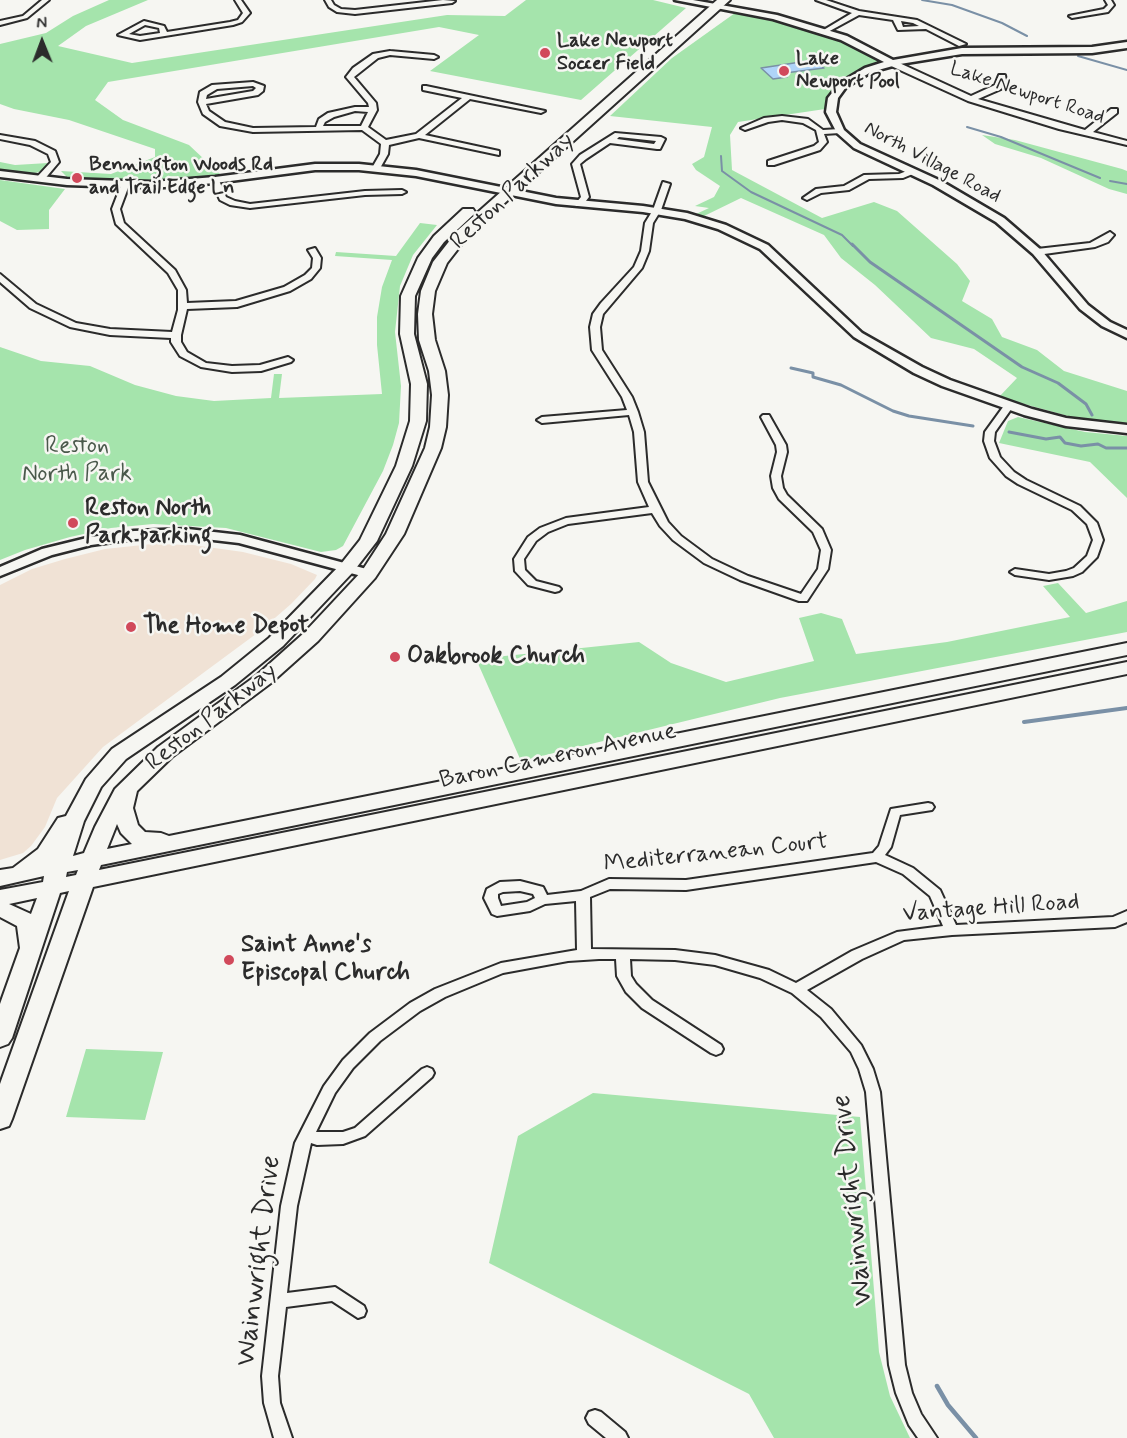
<!DOCTYPE html>
<style>
body{margin:0}
#map{position:relative;width:1127px;height:1438px;overflow:hidden;background:#f6f6f2;font-family:Mynerve,sans-serif}
canvas{display:block}
.north{position:absolute;left:12px;top:12px;width:60px;height:60px;-webkit-text-stroke:4px #f6f6f2;paint-order:stroke;rotate:359deg;font-size:16px;font-weight:700;line-height:24px;text-align:center;color:#2b2b2b}
.north::after{content:'';display:block;margin:auto;width:21px;height:27px;background:#2b2b2b;clip-path:polygon(50% 0,100% 100%,50% 72%,0 100%)}
</style>
<div id="map">
<canvas width="1127" height="1438"></canvas>
<div class="north">N</div>
</div>
<script>
const ctx = document.querySelector('canvas').getContext('2d');
ctx.lineJoin = 'round';
function fill(path, color) {
  ctx.fillStyle = color;
  ctx.fill(path, 'evenodd');
}
function poly(rows) {
  const path = new Path2D();
  for (const r of rows) {
    path.moveTo(r[0], r[1]);
    for (let i = 2; i < r.length; i += 2) path.lineTo(r[i], r[i + 1]);
  }
  return path;
}
function trace(path, color, width, dash) {
  ctx.strokeStyle = color;
  ctx.lineWidth = width;
  ctx.lineCap = dash ? 'butt' : 'round';
  ctx.setLineDash(dash || []);
  ctx.stroke(path);
}
function label(font, color, halo, rows, align = 'center') {
  ctx.font = font + ' Mynerve,sans-serif';
  ctx.lineWidth = 5;
  ctx.setLineDash([]);
  ctx.textBaseline = 'middle';
  ctx.strokeStyle = halo;
  ctx.fillStyle = color;
  for (const [text, x, y, turn = 0] of rows) {
    ctx.save();
    ctx.translate(x, y);
    ctx.rotate((+turn || 0) * Math.PI / 180);
    ctx.textAlign = isNaN(turn) ? turn : align;
    if (halo) ctx.strokeText(text, 0, 0);
    ctx.fillText(text, 0, 0);
    ctx.restore();
  }
}
const built = poly([
 [152,544,193,545,243,552,291,564,317,575,315,579,291,604,260,631,103,747,57,798,45,827,31,846,23,853,0,860,0,585,32,569,65,559,105,549]
]);
const green = poly([
 [109,0,148,0,86,26,58,46,132,63,447,15,505,16,526,0,653,0,686,8,581,100,430,71,479,35,439,27,108,82,95,100,123,120,189,145,221,175,133,181,67,177,61,171,111,174,155,157,155,149,69,120,14,109,0,104,0,44,46,33,73,16],
 [735,13,759,16,836,38,881,62,855,74,836,87,828,97,825,109,738,122,730,135,732,170,822,218,874,202,897,211,957,264,970,281,962,301,992,319,1002,337,1037,350,1064,371,1127,391,1127,425,1075,418,999,397,1017,378,974,349,931,338,875,285,841,258,824,235,741,198,702,217,694,215,709,208,695,206,714,197,720,186,696,170,692,164,704,157,712,127,610,116,672,58],
 [982,135,1015,140,1122,169,1127,171,1127,194,1109,189,1041,158,995,144],
 [0,162,15,165,48,163,43,171,31,174,0,169],
 [0,180,65,189,49,210,49,229,17,230,0,221],
 [420,223,437,225,413,255,400,286,395,332,401,386,399,423,393,445,383,471,343,546,336,550,321,552,226,528,153,524,111,528,70,537,25,550,0,560,0,347,41,361,90,366,135,385,176,396,214,401,271,398,274,374,282,374,279,398,382,394,377,345,377,317,382,287,392,260,335,256,336,252,396,256],
 [1018,417,1085,432,1127,436,1127,498,1090,462,999,443,1008,421],
 [1058,583,1086,613,1127,601,1127,632,780,698,521,761,476,659,639,642,671,663,726,682,814,661,799,618,821,613,842,619,856,654,947,642,1070,617,1043,586],
 [86,1049,163,1052,145,1120,66,1117],
 [593,1093,860,1117,879,1352,890,1396,910,1438,774,1438,749,1394,489,1263,518,1136]
]);
const water = poly([
 [814,60,824,68,785,73,787,77,773,79,761,68,814,60]
]);
const streamFar3 = poly([
 [922,0,952,5,1002,23,1027,36],
 [1078,56,1127,70],
 [967,127,1001,137,1100,178],
 [721,156,722,171,751,192,842,235,853,246],
 [1110,181,1127,184]
]);
const streamFar2 = poly([
 [852,244,870,262,1022,367,1058,383,1086,404,1092,415],
 [791,368,813,373,813,377,841,385,893,411,909,416,973,426],
 [1009,432,1046,439,1060,437,1065,443,1081,446,1098,444,1106,448,1127,448]
]);
const streamFar1 = poly([
 [1024,722,1127,708]
]);
const stream = poly([
 [937,1386,948,1405,976,1438]
]);
const minor = poly([
 [42,0,49,0,27,18,0,25,0,21,23,16,42,0],
 [235,0,241,0,250,13,242,22,233,25,140,40,118,35,144,21,164,26,167,32,230,22,238,20,243,13,235,0],
 [145,25,159,28,160,33,140,36,129,34,145,25],
 [325,0,331,0,334,5,341,9,355,10,443,0,455,1,452,3,355,14,337,12,329,7,325,0],
 [816,0,826,0,859,11,917,20,966,44,959,46,926,29,898,30,893,20,859,15,826,33,822,33,822,31,852,13,816,0],
 [901,21,913,23,919,26,903,27,901,21],
 [1105,0,1111,0,1114,5,1108,12,1072,18,1069,16,1104,9,1108,5,1105,0],
 [390,51,434,55,438,57,434,59,390,55,378,58,354,77,376,103,377,110,368,127,386,140,416,134,462,98,423,90,423,86,426,86,545,111,541,113,470,99,425,135,499,151,499,155,419,138,389,145,388,154,379,170,376,170,372,168,380,154,381,144,362,130,253,132,220,126,203,114,198,102,200,92,212,85,253,82,264,86,263,91,258,95,206,104,209,111,225,122,253,128,316,127,319,119,328,113,355,107,369,107,368,103,346,77,353,68,373,54,390,51],
 [253,86,256,88,253,91,206,99,207,95,217,89,253,86],
 [355,111,368,112,361,126,323,126,325,122,334,117,355,111],
 [889,61,895,61,971,96,995,85,999,75,1005,75,1006,81,1001,89,978,99,1085,130,1111,109,1117,109,1117,113,1093,132,1127,141,1127,145,1059,129,968,101,889,65,889,61],
 [782,116,808,119,823,130,840,129,844,131,840,133,824,134,827,142,820,150,774,165,768,165,768,161,814,146,819,142,816,130,803,123,782,120,768,122,745,130,741,128,764,118,782,116],
 [615,133,661,137,665,139,660,149,657,149,610,143,586,159,580,164,589,197,582,206,576,206,575,204,581,197,572,164,580,155,615,133],
 [619,137,656,141,654,144,617,139,619,137],
 [0,135,35,141,55,151,59,162,43,181,37,181,37,177,51,162,48,154,30,145,0,139,0,135],
 [912,169,916,171,915,173,903,178,869,179,849,190,821,193,807,200,803,198,816,189,844,186,864,175,899,174,912,169],
 [212,178,218,178,226,197,235,201,250,204,365,191,402,190,406,192,402,194,365,195,250,208,230,205,220,200,211,180,212,178],
 [663,182,670,184,661,210,653,223,649,251,642,268,603,314,600,327,602,350,632,397,638,412,644,432,648,482,668,522,681,536,712,559,748,576,801,594,818,569,821,550,813,532,779,499,773,488,771,476,777,452,776,445,761,417,763,415,769,415,786,445,787,452,781,476,783,488,787,495,822,529,831,550,828,569,807,601,799,601,740,580,704,563,673,540,660,526,652,513,568,524,548,532,536,541,524,559,525,570,536,581,559,587,561,589,559,591,555,592,528,585,515,571,514,559,528,537,540,528,566,518,649,507,638,482,634,432,629,415,542,423,537,420,542,417,627,410,622,397,592,350,590,327,593,314,601,303,634,267,641,251,645,223,653,210,663,182],
 [122,183,129,185,120,209,124,223,175,270,186,290,187,303,236,301,284,287,305,275,312,268,313,258,308,250,315,248,321,258,320,268,311,279,290,291,237,307,187,309,181,335,181,342,187,352,206,363,232,366,260,365,288,357,293,360,291,362,261,371,232,372,201,367,180,356,171,342,171,338,110,335,70,327,30,308,0,282,0,274,36,304,76,323,110,329,172,332,178,310,178,290,168,273,116,224,112,209,122,183],
 [1110,232,1114,235,1108,242,1095,247,1037,255,1033,252,1037,249,1090,243,1110,232],
 [1009,402,1014,405,995,432,994,441,1000,457,1014,472,1026,480,1080,506,1097,523,1103,540,1097,557,1082,572,1073,576,1049,580,1015,575,1010,572,1015,569,1049,574,1066,571,1074,568,1087,556,1093,540,1087,524,1072,510,1018,484,1006,476,990,458,984,441,985,432,1006,403,1009,402],
 [928,803,932,804,934,807,932,810,900,815,891,847,885,855,913,868,940,890,956,925,1113,917,1127,911,1127,922,1115,927,952,935,904,940,862,959,807,990,831,1009,861,1045,873,1069,880,1092,905,1365,912,1393,921,1414,937,1438,918,1438,909,1425,896,1393,889,1365,866,1092,859,1069,851,1052,821,1017,792,993,760,978,715,965,675,960,630,959,631,976,636,984,652,1000,721,1045,723,1049,721,1053,716,1055,711,1053,642,1008,626,992,617,976,616,959,599,959,568,961,503,973,445,997,420,1011,380,1041,353,1068,335,1093,316,1132,343,1132,355,1128,422,1069,427,1067,432,1069,434,1073,432,1077,365,1136,343,1144,317,1145,311,1143,297,1206,287,1293,335,1287,364,1306,366,1311,364,1316,358,1318,332,1301,286,1307,278,1376,280,1403,292,1438,274,1438,264,1403,262,1376,281,1206,295,1143,324,1086,343,1060,370,1033,410,1003,435,989,501,963,577,950,576,901,545,904,530,911,497,916,492,914,484,898,487,889,500,882,520,881,543,887,547,895,581,891,609,879,686,880,873,853,879,846,891,809,928,803],
 [876,862,903,874,930,896,943,926,897,932,852,951,796,983,769,970,715,955,675,950,591,949,590,897,610,889,686,890,876,862],
 [520,891,533,894,535,898,527,902,501,906,498,898,498,894,503,892,520,891],
 [595,1410,601,1412,625,1432,628,1438,606,1438,589,1424,586,1418,589,1412,595,1410]
]);
const tertiary = poly([
 [675,0,693,0,777,15,847,36,893,60,962,48,1092,47,1127,42,1127,48,1092,53,962,54,900,64,871,72,846,87,838,98,836,112,844,130,860,144,941,181,1004,218,1041,250,1088,305,1110,322,1127,330,1127,338,1102,326,1080,309,1033,254,996,222,933,185,854,148,837,133,826,112,828,98,840,83,865,68,884,62,841,40,773,19,675,0],
 [315,164,359,164,416,170,556,198,643,206,687,213,726,225,768,245,862,333,922,367,950,380,1032,409,1066,418,1127,425,1127,433,1066,426,1024,415,942,386,914,373,854,337,760,249,718,229,685,219,643,212,556,204,416,176,359,170,315,170,215,183,152,188,67,185,0,177,0,171,67,179,152,182,215,177,315,164],
 [188,529,240,535,374,571,376,574,369,578,239,543,188,537,134,539,91,545,52,555,0,576,0,567,42,549,91,537,134,531,188,529]
]);
const primary = poly([
 [717,0,730,0,468,236,447,263,435,291,432,314,435,340,445,371,448,395,446,427,441,448,404,534,375,578,318,641,271,683,172,757,137,791,133,808,138,825,145,832,161,833,169,836,1127,643,1127,655,101,865,99,870,1127,662,1127,674,93,887,12,1119,9,1126,0,1129,0,1084,69,891,60,893,12,1038,8,1044,0,1047,0,1004,20,948,17,926,0,917,0,890,43,882,44,876,0,886,0,870,13,868,38,849,58,818,66,816,86,779,112,749,221,677,269,638,341,564,360,540,396,466,410,421,411,384,400,334,401,296,418,258,434,236,463,209,473,209,475,212,473,215,444,242,432,258,415,296,414,334,427,384,426,421,412,466,377,541,353,572,283,646,235,685,126,759,101,787,84,821,73,856,84,853,95,827,115,789,158,747,257,675,304,633,362,571,386,534,425,448,430,427,432,395,429,371,419,340,418,314,421,291,433,262,458,230,717,0],
 [117,824,121,833,132,844,107,849,117,824],
 [78,870,76,875,66,877,67,872,78,870],
 [37,898,31,914,9,904,37,898]
]);
const markers = [
 [545,53,6,"#d1495b"],
 [784,71,6,"#d1495b"],
 [77,178,6,"#d1495b"],
 [73,523,6,"#d1495b"],
 [131,627,6,"#d1495b"],
 [395,657,6,"#d1495b"],
 [229,960,6,"#d1495b"]
];
const farPoinames = [
 ["Lake Newport",557,42],
 ["Soccer Field",557,65],
 ["Lake",796,60],
 ["Newport Pool",796,83],
 ["Bennington Woods Rd",89,166],
 ["and Trail Edge Ln",89,189]
];
const farStreetnames = [
 ["Lake Newport Road",1027,94,18],
 ["North Village Road",932,163,28]
];
const streetNames = [
 ["Reston Parkway",513,192,-43],
 ["Reston Parkway",212,718,-38],
 ["Baron Cameron Avenue",558,757,-12],
 ["Mediterranean Court",716,854,-6],
 ["Vantage Hill Road",991,909,-4]
];
const parkNames = [
 ["Reston",77,447],
 ["North Park",77,475]
];
const poiNames = [
 ["Reston North",85,509],
 ["Park parking",85,537],
 ["The Home Depot",143,627],
 ["Oakbrook Church",407,657],
 ["Saint Anne's",241,946],
 ["Episcopal Church",241,974]
];
const nearStreetnames = [
 ["Wainwright Drive",854,1200,-96],
 ["Wainwright Drive",260,1261,-83]
];
fill(built, '#f0e2d5');
fill(green, '#a5e4ac');
fill(water, '#afd4f8');
trace(water, '#7a90a6', 1.5);
trace(streamFar3, '#7a90a6', 2);
trace(streamFar2, '#7a90a6', 3);
trace(streamFar1, '#7a90a6', 4);
trace(stream, '#7a90a6', 4.5);
trace(minor, '#2b2b2b', 4);
trace(tertiary, '#2b2b2b', 5);
trace(primary, '#2b2b2b', 4);
fill(minor, '#f6f6f2');
fill(tertiary, '#f6f6f2');
fill(primary, '#f6f6f2');
for (const [x, y, r, color] of markers) {
  const dot = new Path2D();
  dot.arc(x, y, r, 0, 2 * Math.PI);
  ctx.fillStyle = color;
  ctx.fill(dot);
  trace(dot, '#f6f6f2', 2);
}
label('bold 20px', '#2b2b2b', '#f6f6f2', farPoinames, 'left');
label('20px', '#2b2b2b', '#f6f6f2', farStreetnames);
label('24px', '#2b2b2b', '#f6f6f2', streetNames);
label('24px', '#4a594b', '#f6f6f2', parkNames);
label('bold 24px', '#2b2b2b', '#f6f6f2', poiNames, 'left');
label('28px', '#2b2b2b', '#f6f6f2', nearStreetnames);
</script>
